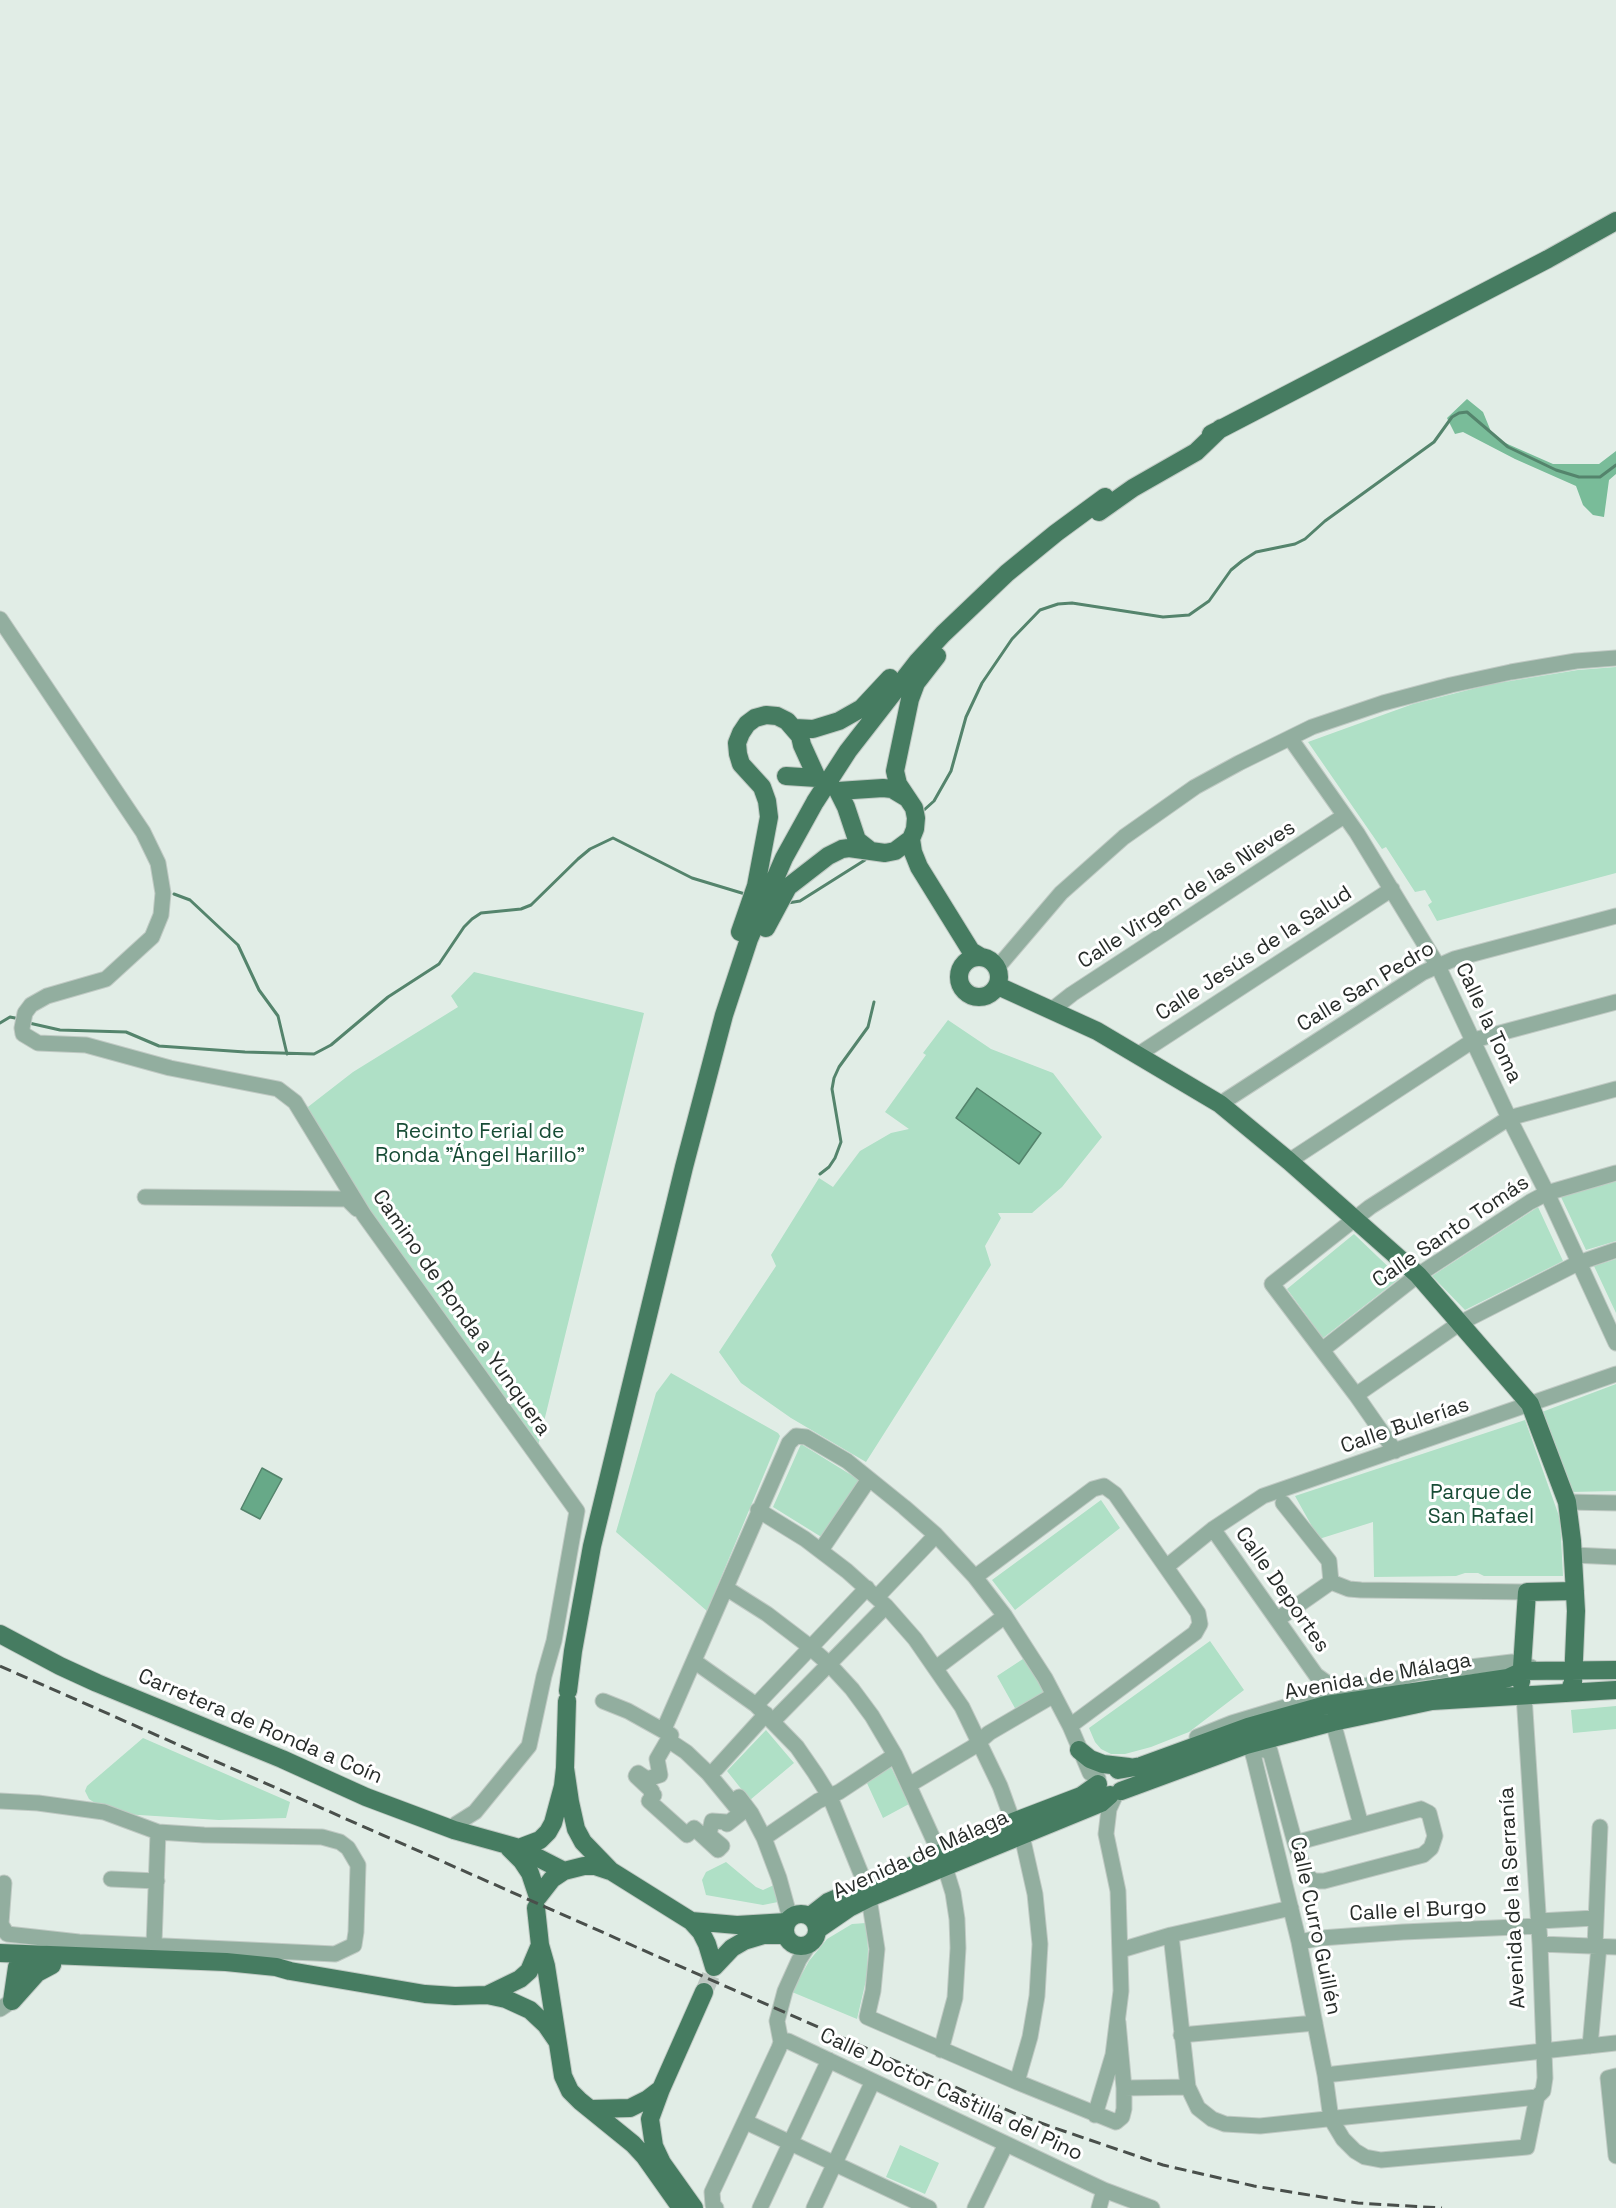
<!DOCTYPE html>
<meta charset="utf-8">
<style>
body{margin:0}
canvas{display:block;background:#e1ede6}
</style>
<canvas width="1616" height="2208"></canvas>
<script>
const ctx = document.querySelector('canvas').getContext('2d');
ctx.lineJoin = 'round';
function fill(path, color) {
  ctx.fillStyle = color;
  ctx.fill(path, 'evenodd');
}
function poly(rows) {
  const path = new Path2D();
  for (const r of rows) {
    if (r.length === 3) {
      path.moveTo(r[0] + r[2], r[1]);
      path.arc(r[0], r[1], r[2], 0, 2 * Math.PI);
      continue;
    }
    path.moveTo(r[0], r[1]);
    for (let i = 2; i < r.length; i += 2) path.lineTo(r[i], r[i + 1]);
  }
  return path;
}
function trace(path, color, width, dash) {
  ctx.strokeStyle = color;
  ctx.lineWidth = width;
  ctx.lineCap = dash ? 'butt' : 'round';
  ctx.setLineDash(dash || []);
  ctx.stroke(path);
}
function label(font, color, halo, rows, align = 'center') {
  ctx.font = font + ' "Space Grotesk",sans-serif';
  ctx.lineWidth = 6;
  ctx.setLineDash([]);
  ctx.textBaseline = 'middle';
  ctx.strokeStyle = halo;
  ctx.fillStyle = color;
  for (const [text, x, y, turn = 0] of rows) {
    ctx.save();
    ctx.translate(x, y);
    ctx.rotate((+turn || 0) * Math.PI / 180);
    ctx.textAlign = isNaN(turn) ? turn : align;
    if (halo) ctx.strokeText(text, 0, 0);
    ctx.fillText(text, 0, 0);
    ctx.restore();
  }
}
const green = poly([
 [1616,667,1616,873,1437,921,1428,905,1432,902,1425,890,1415,892,1386,847,1382,849,1308,742,1413,704,1492,684,1578,670],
 [474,972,644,1013,538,1446,373,1216,304,1110,353,1072,458,1007,451,996],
 [948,1020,991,1049,1053,1073,1102,1137,1062,1187,1032,1213,998,1213,1001,1218,985,1246,991,1265,866,1462,791,1418,741,1383,719,1352,776,1266,771,1255,819,1178,833,1187,860,1151,891,1133,909,1129,885,1112,926,1055,923,1053],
 [1616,1181,1616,1241,1586,1250,1561,1197],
 [1538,1207,1563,1261,1465,1310,1432,1276],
 [1354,1234,1400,1278,1323,1338,1287,1289],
 [1616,1259,1616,1313,1594,1266],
 [671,1373,778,1433,780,1436,707,1611,616,1532,656,1393],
 [1616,1384,1616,1491,1570,1492,1542,1412],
 [1525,1420,1560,1519,1563,1576,1484,1576,1478,1573,1465,1573,1456,1576,1374,1577,1373,1522,1319,1539,1295,1496],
 [801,1444,861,1481,823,1538,773,1507],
 [1101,1500,1120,1528,1015,1610,992,1580],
 [1210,1641,1244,1690,1189,1732,1151,1747,1125,1754,1111,1754,1101,1749,1095,1742,1089,1728],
 [1026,1657,1047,1692,1016,1710,997,1676],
 [1616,1706,1616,1729,1573,1733,1571,1710],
 [766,1730,794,1763,750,1800,727,1771],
 [143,1738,290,1802,286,1818,219,1820,123,1814,101,1807,89,1799,85,1791,87,1786],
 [890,1765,909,1804,883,1818,866,1781],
 [726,1862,756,1887,763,1890,774,1885,778,1902,763,1905,706,1895,702,1880,706,1872],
 [866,1923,868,1949,867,1976,857,2019,792,1992,809,1961,827,1939,852,1924],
 [900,2145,939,2163,925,2194,886,2177]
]);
const forest = poly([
 [1467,399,1483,412,1492,434,1503,442,1553,464,1599,464,1616,451,1616,474,1609,480,1604,517,1593,515,1583,505,1576,486,1515,459,1463,432,1455,434,1447,418]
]);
const water = poly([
 [977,1088,1041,1133,1019,1164,956,1118,977,1088],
 [262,1468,282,1479,260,1519,241,1509,262,1468]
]);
const stream = poly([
 [924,810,934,801,951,771,966,717,982,683,1012,639,1040,610,1058,604,1072,603,1163,617,1189,615,1209,601,1231,570,1242,561,1256,552,1295,544,1305,539,1325,521,1434,442,1452,417,1459,413,1467,412,1508,447,1556,470,1579,477,1600,477,1616,465],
 [174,894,190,900,238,945,259,990,278,1016,287,1054],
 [788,903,800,901,865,860],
 [0,1023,10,1017,20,1019],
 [29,1023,60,1030,126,1032,159,1046,245,1052,314,1054,331,1045,388,997,439,964,464,927,472,919,481,913,521,909,531,905,578,859,590,849,613,838,692,878,745,894],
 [820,1174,829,1167,835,1158,841,1142,832,1089,834,1078,839,1067,868,1027,874,1002]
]);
const majorTunnel = poly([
 [704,1992,714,1967]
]);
const minor = poly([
 [0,619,143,832,158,863,163,893,161,915,152,937,106,979,47,996,31,1005,25,1013,22,1028,23,1034,38,1043,86,1045,170,1068,278,1089,295,1102,364,1215,577,1511,554,1641,544,1676,529,1746,475,1812,456,1824,454,1830],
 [1290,738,1357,833,1438,966,1509,1118,1547,1193,1616,1343],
 [997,968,1061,893,1124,837,1195,787,1239,763,1312,727,1383,703,1451,685,1511,672,1576,661,1616,658],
 [1053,1009,1072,994,1344,816],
 [1139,1054,1392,889],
 [1220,1104,1422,973,1454,959,1616,916],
 [1289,1161,1474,1040,1616,1002],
 [145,1197,347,1199,357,1209],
 [1322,1350,1418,1275,1530,1202,1547,1193,1616,1173],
 [1356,1395,1460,1323,1578,1263,1616,1250],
 [1395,1451,1356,1395,1272,1284,1370,1207,1509,1118,1616,1089],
 [1567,1502,1616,1503],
 [1283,1503,1329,1561,1331,1582],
 [758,1510,805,1539,847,1571,886,1606,915,1639,962,1707,1000,1786,1013,1822],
 [1213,1529,1316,1675,1334,1688,1346,1688],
 [821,1550,869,1479],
 [1573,1555,1616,1557],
 [1166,1567,1213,1529,1263,1496,1616,1374],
 [975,1577,1093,1489,1104,1486,1115,1494,1198,1613,1200,1624,1195,1633,1070,1726],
 [726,1588,767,1614,805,1643,829,1664,852,1689,872,1716,895,1755,940,1854],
 [877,1597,936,1535],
 [1278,1619,1331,1582,1349,1589,1361,1590,1527,1592],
 [694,1661,756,1705,797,1747,815,1773,830,1797,866,1886],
 [936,1668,1005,1616],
 [603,1701,628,1711,671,1735],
 [756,1705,867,1588],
 [773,1721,886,1606],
 [1333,1722,1361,1825],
 [664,1729,789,1443,796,1436,806,1437,847,1461,904,1507,936,1535,975,1577,1005,1616,1045,1678,1070,1726,1090,1773,1098,1778],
 [1197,1737,1232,1723,1325,1695,1420,1673,1512,1662,1531,1667],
 [668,1740,686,1752,708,1773,741,1813,727,1824,727,1822,712,1821,709,1835,722,1846,718,1850,694,1828,687,1835,649,1801,654,1795,651,1792,652,1791,636,1776,638,1773,647,1779,660,1775,657,1759,668,1740],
 [1246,1745,1251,1748,1254,1758,1299,1942,1325,2075,1331,2119,1343,2139,1355,2151,1365,2157,1381,2160,1527,2147,1537,2097,1543,2091,1545,2078,1540,1944,1524,1695],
 [1251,1748,1270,1751,1295,1843],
 [716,1769,766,1714],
 [909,1785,973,1747,989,1733,1054,1695],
 [739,1797,751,1813,764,1838,779,1878,790,1918],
 [0,1801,38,1803,104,1812,158,1832,204,1835,322,1837,340,1842,348,1848,358,1865,356,1932,354,1945,335,1954],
 [1421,1809,1429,1813,1435,1836,1431,1848,1423,1855,1324,1881,1314,1881,1306,1875,1295,1843,1421,1809],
 [764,1838,818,1801,839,1792,895,1755],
 [111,1879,157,1881],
 [4,1883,1,1924,7,1934,79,1942,335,1954],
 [869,1898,877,1949,873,1991,867,2017,1017,2082,1116,2122,1122,2117,1124,2109,1124,2088,1118,2022],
 [1539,1921,1595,1918],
 [1171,1935,1188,2087,1198,2108,1212,2119,1225,2124,1260,2126,1537,2097],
 [1299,1942,1321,1938,1403,1932,1539,1926],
 [154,1944,158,1832],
 [1540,1944,1616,1947],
 [1595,1946,1600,1827],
 [1121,1950,1171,1935,1291,1908],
 [0,2009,12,2001],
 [1181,2035,1315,2023],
 [781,2042,788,2041,1104,2190,1152,2208],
 [1590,2046,1599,1946],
 [941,2050,955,1998,958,1948,957,1919,953,1893,945,1867],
 [1325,2075,1616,2043],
 [1616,2076,1608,2078,1616,2156],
 [1017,2082,1030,2037,1037,1996,1040,1944,1035,1894,1022,1836],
 [1124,2088,1188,2087],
 [1095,2115,1113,2055,1121,1991,1118,1891,1106,1834,1109,1809,1116,1794],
 [746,2122,929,2208],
 [716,2208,713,2205,712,2192,779,2048,781,2042,777,2021,785,1991,799,1960,810,1943],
 [760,2208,829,2060],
 [814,2208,873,2081],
 [975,2208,1006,2144],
 [1099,2208,1104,2190]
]);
const major = poly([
 [1211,434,1548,259,1616,221],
 [1099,512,1133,488,1196,452,1221,428],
 [795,728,813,729,839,721,862,708,890,678],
 [911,839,913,852,919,867,971,951,981,957],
 [871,851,857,840,846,807,838,791,883,788,892,789,907,798],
 [766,928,788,887,828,856,842,849,849,848,885,853,895,851,911,839,915,829,916,818,914,808,898,784,895,771,910,699,916,683,937,656],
 [740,932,756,886,769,817,767,801,762,787,741,764,738,754,737,743,741,733,747,724,755,718,766,715,777,716,787,721,800,736,802,745,817,778,786,776],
 [979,977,20],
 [998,986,1097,1031,1220,1104,1289,1161,1418,1275,1530,1404,1567,1502,1572,1541,1576,1611,1573,1682,1569,1692],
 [0,1634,60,1666,97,1683,282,1759,366,1797,454,1830,519,1848,564,1871],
 [1521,1682,1527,1592,1575,1591],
 [568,1691,573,1651,592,1546,684,1167,724,1015,749,939,784,858,815,802,848,751,918,661,943,634,1007,573,1056,533,1105,497],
 [1079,1750,1090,1759,1103,1764,1129,1767],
 [565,1768,570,1802,576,1829,583,1842,611,1871,691,1921,701,1932,707,1944,714,1967],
 [1118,1770,1141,1766,1248,1727,1326,1705,1508,1678,1523,1671,1616,1670],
 [1121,1791,1246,1745,1333,1722,1432,1701,1616,1690],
 [509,1848,522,1861,530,1873,538,1897],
 [519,1848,540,1840,548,1832,553,1823,563,1786,565,1768,567,1701],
 [538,1897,552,1879,564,1871,584,1866,595,1866,610,1871],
 [536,1908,540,1945,546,1966,563,2076,570,2091,580,2101,633,2144,645,2157,681,2208],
 [801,1930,16],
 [810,1916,828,1902,1013,1822,1081,1796,1098,1784],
 [691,1921,737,1925,787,1922],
 [817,1930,849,1908,869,1898,1101,1803,1110,1795],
 [0,1953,226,1962,276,1967,290,1971,425,1994,455,1996,487,1995,506,1999,530,2010,546,2025,557,2041],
 [714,1967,732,1948,744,1941,764,1935,779,1935],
 [487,1995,520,1979,529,1971,540,1945],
 [12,2001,17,1967,31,1959,39,1959],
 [12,2001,37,1973,52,1965],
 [592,2109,630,2108,648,2099,661,2089],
 [694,2208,662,2163,654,2146,650,2119,661,2089,704,1992]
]);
const rail = poly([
 [0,1666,636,1947,1014,2113,1052,2127,1163,2165,1254,2186,1358,2203,1442,2208]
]);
const streetNames = [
 ["Calle Virgen de las Nieves",1187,895,-33],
 ["Calle Jesús de la Salud",1254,954,-33],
 ["Calle San Pedro",1366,987,-31],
 ["Calle la Toma",1488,1023,65],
 ["Calle Santo Tomás",1451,1232,-34],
 ["Camino de Ronda a Yunquera",461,1313,55],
 ["Calle Bulerías",1405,1426,-19],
 ["Calle Deportes",1282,1590,55],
 ["Avenida de Málaga",1378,1677,-10],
 ["Carretera de Ronda a Coín",260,1727,23],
 ["Avenida de Málaga",921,1855,-24],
 ["Avenida de la Serranía",1513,1898,-93],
 ["Calle el Burgo",1418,1911,-3],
 ["Calle Curro Guillén",1315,1926,78],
 ["Calle Doctor Castilla del Pino",951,2095,25]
];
const parkNames = [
 ["Recinto Ferial de",480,1132],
 ["Ronda \"Ángel Harillo\"",480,1156],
 ["Parque de",1481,1493],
 ["San Rafael",1481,1517]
];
fill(green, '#afe0c6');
fill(forest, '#79bc99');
fill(water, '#67a988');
trace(water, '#54846c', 1.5);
trace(stream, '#54846c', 3);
trace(majorTunnel, '#bcc6c0', 18, [18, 9]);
trace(minor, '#c0cac4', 17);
trace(major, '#c0cac4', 20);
trace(minor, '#92ae9f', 15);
trace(major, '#467c61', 18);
trace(rail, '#494f4b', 3, [12, 6]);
label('21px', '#272c29', '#fff', streetNames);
label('21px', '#174c35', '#fff', parkNames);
</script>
